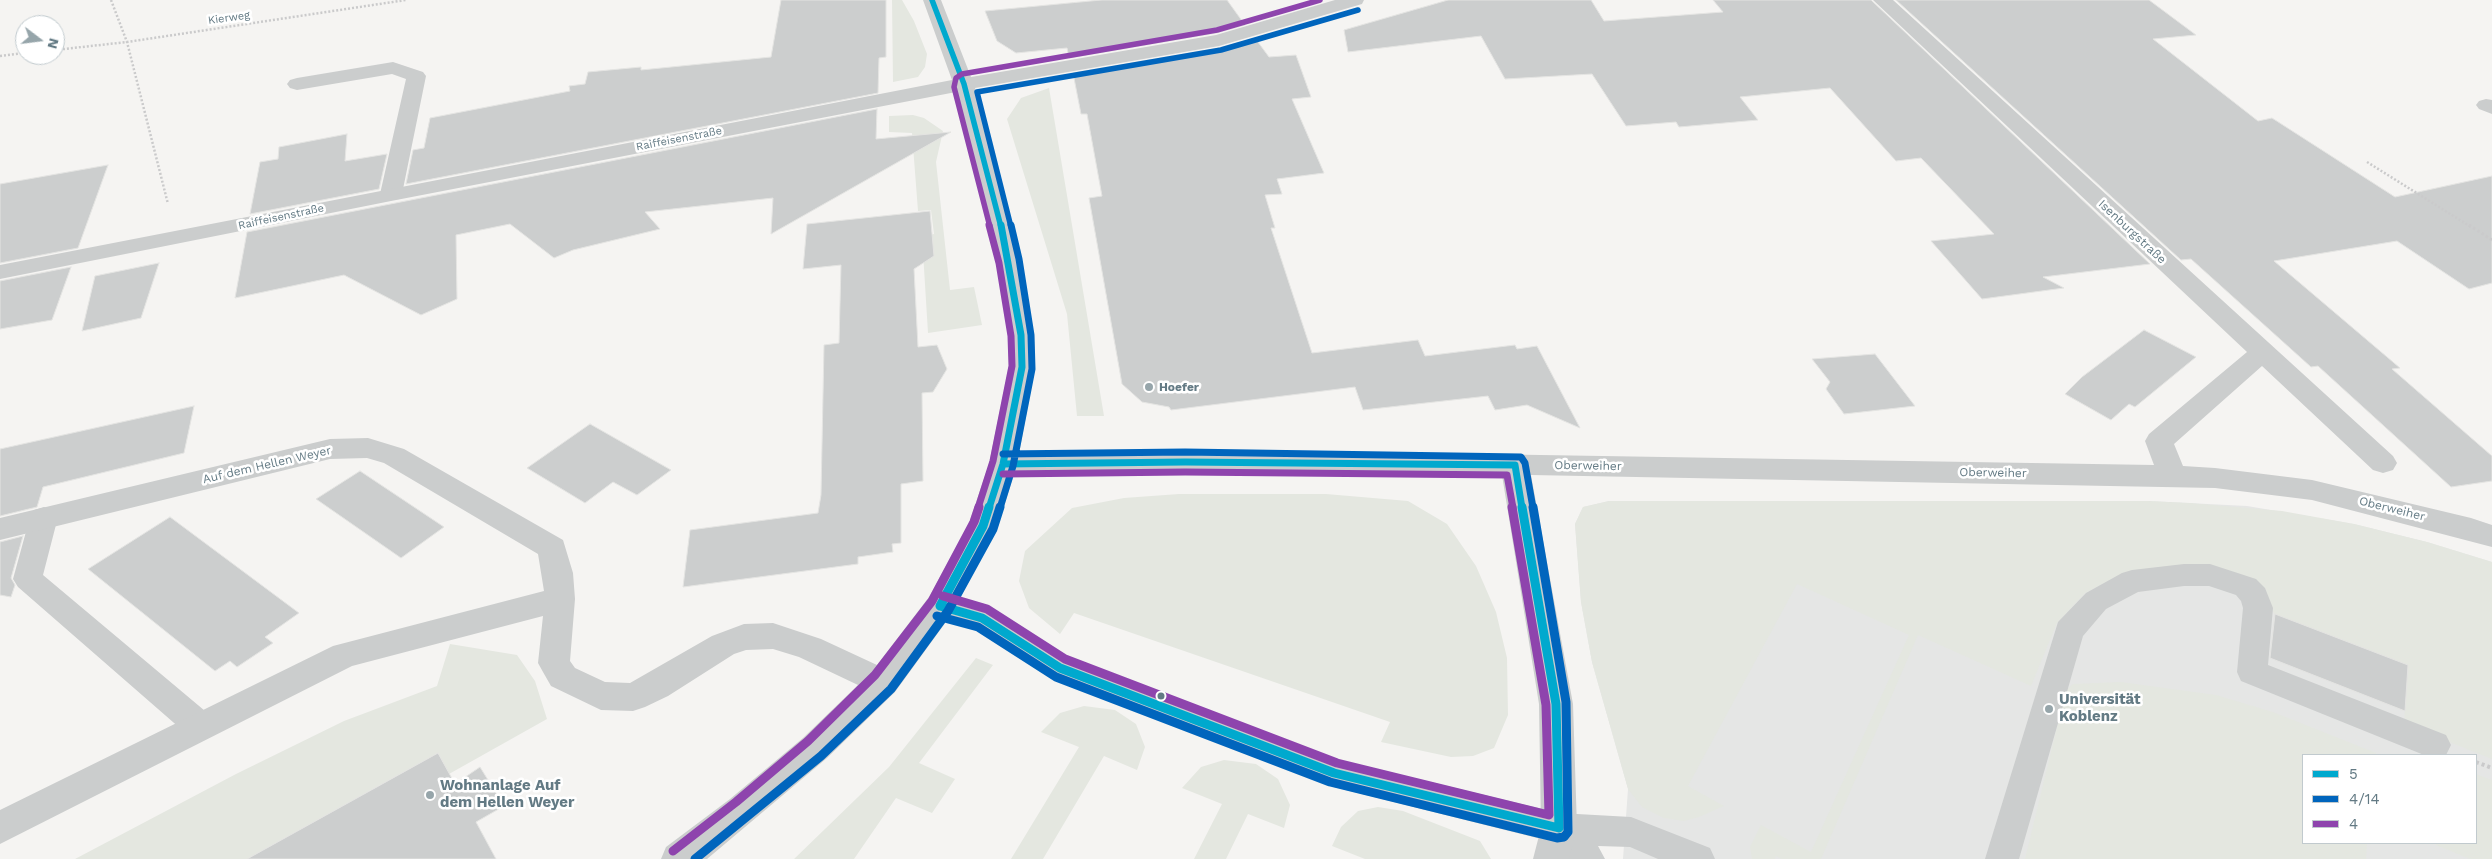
<!DOCTYPE html>
<meta charset="utf-8">
<style>
body{margin:0}
#map{position:relative;width:2492px;height:859px;overflow:hidden;background:#f5f4f2;font-family:"Work Sans",sans-serif}
canvas{display:block}
.legend{position:absolute;left:2302px;top:754px;width:175px;height:90px;box-sizing:border-box;background:#fff;border:1px solid #c1cace;margin:0;padding:6px 9px;list-style:none;font-size:15px;color:#637a84}
.legend li{display:flex;align-items:center;gap:10px;height:25px}
.legend b{width:25px;border:1px solid #c1cace}
.north{position:absolute;left:15px;top:15px;width:50px;height:50px;box-sizing:border-box;background:#fff;border:1px solid #c1cace;border-radius:50%;rotate:105deg;font-size:14px;font-weight:700;line-height:20px;text-align:center;color:#637a84}
.north::after{content:'';display:block;margin:auto;width:18px;height:22px;background:#96a5aa;clip-path:polygon(50% 0,100% 100%,50% 72%,0 100%)}
</style>
<div id="map">
<canvas width="2492" height="859"></canvas>
<ul class="legend">
<li><b style="height:6px;background:#00a9ce"></b>5</li>
<li><b style="height:6px;background:#0065bd"></b>4/14</li>
<li><b style="height:6px;background:#8e44ad"></b>4</li>
</ul>
<div class="north">N</div>
</div>
<script>
const ctx = document.querySelector('canvas').getContext('2d');
ctx.lineJoin = 'round';
function fill(path, color) {
  ctx.fillStyle = color;
  ctx.fill(path, 'evenodd');
}
function poly(rows) {
  const path = new Path2D();
  for (const r of rows) {
    path.moveTo(r[0], r[1]);
    for (let i = 2; i < r.length; i += 2) path.lineTo(r[i], r[i + 1]);
  }
  return path;
}
function trace(path, color, width, dash) {
  ctx.strokeStyle = color;
  ctx.lineWidth = width;
  ctx.lineCap = dash ? 'butt' : 'round';
  ctx.setLineDash(dash || []);
  ctx.stroke(path);
}
function label(font, color, halo, rows, align = 'center') {
  ctx.font = font + ' "Work Sans",sans-serif';
  ctx.lineWidth = 5;
  ctx.setLineDash([]);
  ctx.textBaseline = 'middle';
  ctx.strokeStyle = halo;
  ctx.fillStyle = color;
  for (const [text, x, y, turn = 0] of rows) {
    ctx.save();
    ctx.translate(x, y);
    ctx.rotate((+turn || 0) * Math.PI / 180);
    ctx.textAlign = isNaN(turn) ? turn : align;
    if (halo) ctx.strokeText(text, 0, 0);
    ctx.fillText(text, 0, 0);
    ctx.restore();
  }
}
const built = poly([
 [1609,501,2148,501,2247,506,2354,524,2427,542,2492,562,2492,859,1623,859,1628,789,1592,662,1581,602,1575,524,1583,507],
 [2303,755,2476,755,2476,843,2303,843]
]);
const green = poly([
 [892,0,902,0,914,21,927,54,925,67,918,77,893,82],
 [1049,88,1104,416,1077,416,1067,314,1007,119,1021,98],
 [913,115,924,118,943,131,936,162,950,290,974,287,982,325,928,333,922,236,934,234,931,210,918,211,912,133,889,132,889,116],
 [1179,494,1326,494,1408,501,1447,524,1476,566,1496,612,1507,658,1508,715,1494,748,1473,756,1451,757,1381,742,1390,722,1074,613,1060,634,1029,608,1019,581,1025,551,1072,508,1124,498],
 [1609,501,2148,501,2190,503,2282,511,2354,524,2427,542,2492,562,2492,759,2404,724,2408,665,2274,614,2266,591,2124,573,2085,593,2057,623,2031,686,1918,635,1821,859,1782,859,1776,856,1775,859,1752,859,1750,847,1761,825,1811,852,1909,635,1797,584,1688,786,1724,806,1699,817,1684,821,1664,818,1642,807,1628,789,1592,662,1581,602,1575,524,1583,507],
 [450,644,517,655,535,681,547,719,449,774,438,753,247,859,75,859,236,774,344,721,437,686],
 [976,658,993,665,919,763,955,779,932,813,896,798,854,859,794,859,889,767],
 [2121,682,2216,695,2273,712,2376,753,2375,755,2303,755,2303,843,2367,843,2366,859,2025,859,2066,690,2073,684],
 [1084,706,1115,710,1136,724,1145,747,1137,770,1104,756,1043,859,1011,859,1079,747,1041,732,1060,713],
 [1224,760,1256,764,1278,779,1290,805,1284,828,1248,814,1226,859,1194,859,1222,804,1182,788,1201,767],
 [2476,774,2492,780,2492,859,2470,859,2436,845,2436,843,2476,843],
 [1378,807,1403,811,1480,841,1491,859,1365,859,1332,846,1341,827,1358,811]
]);
const building = poly([
 [781,0,886,0,886,57,879,58,878,93,406,184,413,150,424,148,430,118,570,91,569,86,585,84,588,72,641,67,641,70,771,57,781,0],
 [1101,0,1227,0,1245,25,1216,33,1069,58,1067,48,1016,53,997,41,985,11,1101,0],
 [1448,0,1591,0,1604,21,1723,12,1713,0,1871,0,2150,264,2043,277,2064,288,1982,299,1931,241,1994,234,1921,158,1896,161,1830,88,1740,97,1758,120,1679,127,1676,122,1626,126,1592,74,1505,79,1481,36,1348,52,1344,30,1448,0],
 [1896,0,2149,0,2196,35,2153,39,2258,121,2272,118,2395,197,2492,176,2492,283,2469,289,2397,241,2274,261,2400,368,2392,369,2492,456,2492,481,2451,487,2318,366,2311,367,2191,259,2181,260,1896,0],
 [1255,38,1269,57,1296,55,1311,97,1292,99,1324,173,1277,179,1282,194,1265,195,1275,228,1271,228,1312,353,1418,340,1425,356,1515,345,1517,349,1537,346,1580,428,1527,405,1495,410,1488,396,1363,410,1355,387,1171,410,1169,407,1142,402,1122,384,1089,198,1102,196,1087,114,1081,114,1073,73,1219,48,1255,38],
 [877,109,876,139,951,132,771,234,773,198,645,212,660,229,573,250,554,258,510,224,456,235,457,299,421,315,344,275,235,298,247,232,877,109],
 [347,134,345,161,387,154,379,189,250,214,260,162,278,159,279,147,347,134],
 [108,165,78,248,0,263,0,184,108,165],
 [930,211,934,256,914,269,918,347,937,345,947,369,933,392,922,393,923,481,901,484,901,543,892,544,893,552,858,557,858,564,683,587,690,530,818,513,821,495,824,345,839,343,841,265,803,269,807,224,930,211],
 [159,263,141,318,82,331,95,276,159,263],
 [71,267,52,320,0,329,0,281,71,267],
 [2144,330,2196,357,2135,407,2129,404,2111,420,2065,394,2082,377,2144,330],
 [1875,354,1915,406,1844,414,1826,389,1830,382,1812,359,1875,354],
 [194,406,184,453,43,487,37,507,0,516,0,449,194,406],
 [590,424,671,470,637,495,613,482,585,503,527,468,590,424],
 [360,471,444,527,401,558,316,499,360,471],
 [170,517,299,613,265,637,273,643,237,667,230,661,215,671,88,569,170,517],
 [23,536,11,578,15,585,11,597,0,595,0,542,23,536],
 [2275,614,2408,665,2405,711,2270,658,2275,614],
 [438,753,455,784,480,767,504,806,476,822,496,859,247,859,438,753]
]);
const pathFar2 = poly([
 [111,0,127,42,168,204],
 [55,50,127,42,406,0],
 [0,56,25,53],
 [2367,162,2471,227]
]);
const pathFar1 = poly([
 [2469,225,2492,240]
]);
const path = poly([
 [2476,762,2492,768]
]);
const service = poly([
 [393,62,423,72,426,76,402,194,399,199,391,200,383,199,380,194,406,79,392,74,297,90,290,88,287,84,290,80,297,78,393,62],
 [44,507,54,510,58,517,43,575,211,716,216,726,211,736,200,740,189,736,18,587,13,579,30,517,34,510,44,507],
 [2184,564,2210,564,2256,579,2265,588,2273,608,2268,665,2446,735,2451,745,2446,755,2424,755,2241,681,2237,672,2243,608,2241,601,2236,595,2209,586,2184,586,2138,592,2106,609,2083,636,2019,859,1985,859,2058,622,2086,593,2122,573,2132,570,2184,564],
 [940,594,993,610,1071,659,1335,759,1559,813,1631,817,1710,848,1715,859,1658,859,1630,847,1598,846,1605,859,1565,859,1549,841,1334,787,1049,677,973,627,930,614,925,606,930,598,940,594]
]);
const minor = poly([
 [923,0,941,0,971,77,1216,35,1335,0,1364,0,1362,4,1219,46,975,88,1021,261,1034,335,1035,367,1019,454,1418,453,2154,465,2145,441,2149,434,2247,352,1873,0,1893,0,2393,456,2397,463,2393,470,2383,473,2373,470,2262,366,2174,444,2183,466,2215,468,2312,480,2471,518,2492,525,2492,547,2312,500,2215,488,1531,475,1573,704,1577,828,1569,859,1533,859,1541,828,1539,704,1502,475,1185,472,1014,474,998,526,951,615,895,692,827,758,707,859,661,859,666,847,730,799,803,738,858,685,799,657,773,649,746,650,734,654,668,696,645,707,633,711,601,710,551,686,543,672,538,663,543,616,352,666,0,844,0,810,333,646,544,591,538,554,384,463,367,458,330,459,0,540,0,518,330,439,368,438,404,449,563,540,573,573,575,599,570,661,575,668,605,682,630,683,712,636,744,624,773,623,821,639,877,665,929,597,968,526,989,464,1009,367,1008,335,997,261,956,92,391,201,0,279,0,265,952,80,923,0],
 [2486,99,2492,100,2492,114,2479,109,2476,105,2479,101,2486,99]
]);
const bus1Far2 = poly([
 [932,0,964,84,1001,227]
]);
const bus1Far1 = poly([
 [1003,464,1185,462,1515,465],
 [1515,465,1522,508],
 [989,508,1003,464,1022,367,1021,335,1001,225]
]);
const bus1 = poly([
 [1522,507,1556,704,1559,828],
 [940,606,983,526,989,507],
 [940,606,982,618,1060,668,1334,773,1559,828]
]);
const bus2Far2 = poly([
 [1011,227,977,92,1221,50,1358,10]
]);
const bus2Far1 = poly([
 [1003,454,1185,452,1521,457,1525,463,1533,508],
 [1000,508,1013,466,1032,369,1031,335,1019,259,1011,225]
]);
const bus2 = poly([
 [937,616,978,627,1056,677,1330,782,1557,838,1564,837,1568,832,1566,702,1533,507],
 [695,859,821,756,891,689,948,611,993,529,1000,507]
]);
const bus3Far2 = poly([
 [990,227,954,87,956,78,962,74,1217,30,1320,0]
]);
const bus3Far1 = poly([
 [1003,474,1185,472,1507,475,1513,508],
 [978,508,993,461,1012,366,1011,336,999,263,989,225]
]);
const bus3 = poly([
 [943,596,987,609,1065,659,1337,763,1549,815,1546,705,1512,507],
 [673,851,736,802,808,741,875,675,932,601,974,522,979,507]
]);
const markers = [
 [1149,387,5,"#96a5aa"],
 [1161,696,4.5,"#637a84"],
 [2049,709,5,"#96a5aa"],
 [430,795,5,"#96a5aa"]
];
const farStreetnames = [
 ["Kierweg",229,18,-8],
 ["Raiffeisenstraße",679,139,-11],
 ["Raiffeisenstraße",281,217,-12]
];
const streetNames = [
 ["Isenburgstraße",2132,232,43],
 ["Auf dem Hellen Weyer",267,465,-13],
 ["Oberweiher",1588,466,1],
 ["Oberweiher",1993,473,1],
 ["Oberweiher",2392,509,14]
];
const poiNames = [
 ["Hoefer",1159,387]
];
const nearPoinames = [
 ["Universität",2059,700],
 ["Koblenz",2059,717],
 ["Wohnanlage Auf",440,786],
 ["dem Hellen Weyer",440,803]
];
fill(built, '#e5e6e5');
fill(green, '#e4e7e0');
fill(building, '#cccece');
trace(building, '#e4e4e2', 1);
trace(pathFar2, '#cacacb', 2.5, [2, 2]);
trace(pathFar1, '#cacacb', 3, [2.5, 2.5]);
trace(path, '#cacacb', 4, [3, 3]);
fill(service, '#cbcdcd');
fill(minor, '#cbcdcd');
trace(bus1Far2, '#00a9ce', 5.5);
trace(bus1Far1, '#00a9ce', 7);
trace(bus1, '#00a9ce', 9);
trace(bus2Far2, '#0065bd', 5.5);
trace(bus2Far1, '#0065bd', 7);
trace(bus2, '#0065bd', 9);
trace(bus3Far2, '#8e44ad', 5.5);
trace(bus3Far1, '#8e44ad', 7);
trace(bus3, '#8e44ad', 9);
for (const [x, y, r, color] of markers) {
  const dot = new Path2D();
  dot.arc(x, y, r, 0, 2 * Math.PI);
  ctx.fillStyle = color;
  ctx.fill(dot);
  trace(dot, '#fff', 2);
}
label('11px', '#637a84', '#fff', farStreetnames);
label('12px', '#637a84', '#fff', streetNames);
label('bold 12px', '#637a84', '#fff', poiNames, 'left');
label('bold 15px', '#637a84', '#fff', nearPoinames, 'left');
</script>
